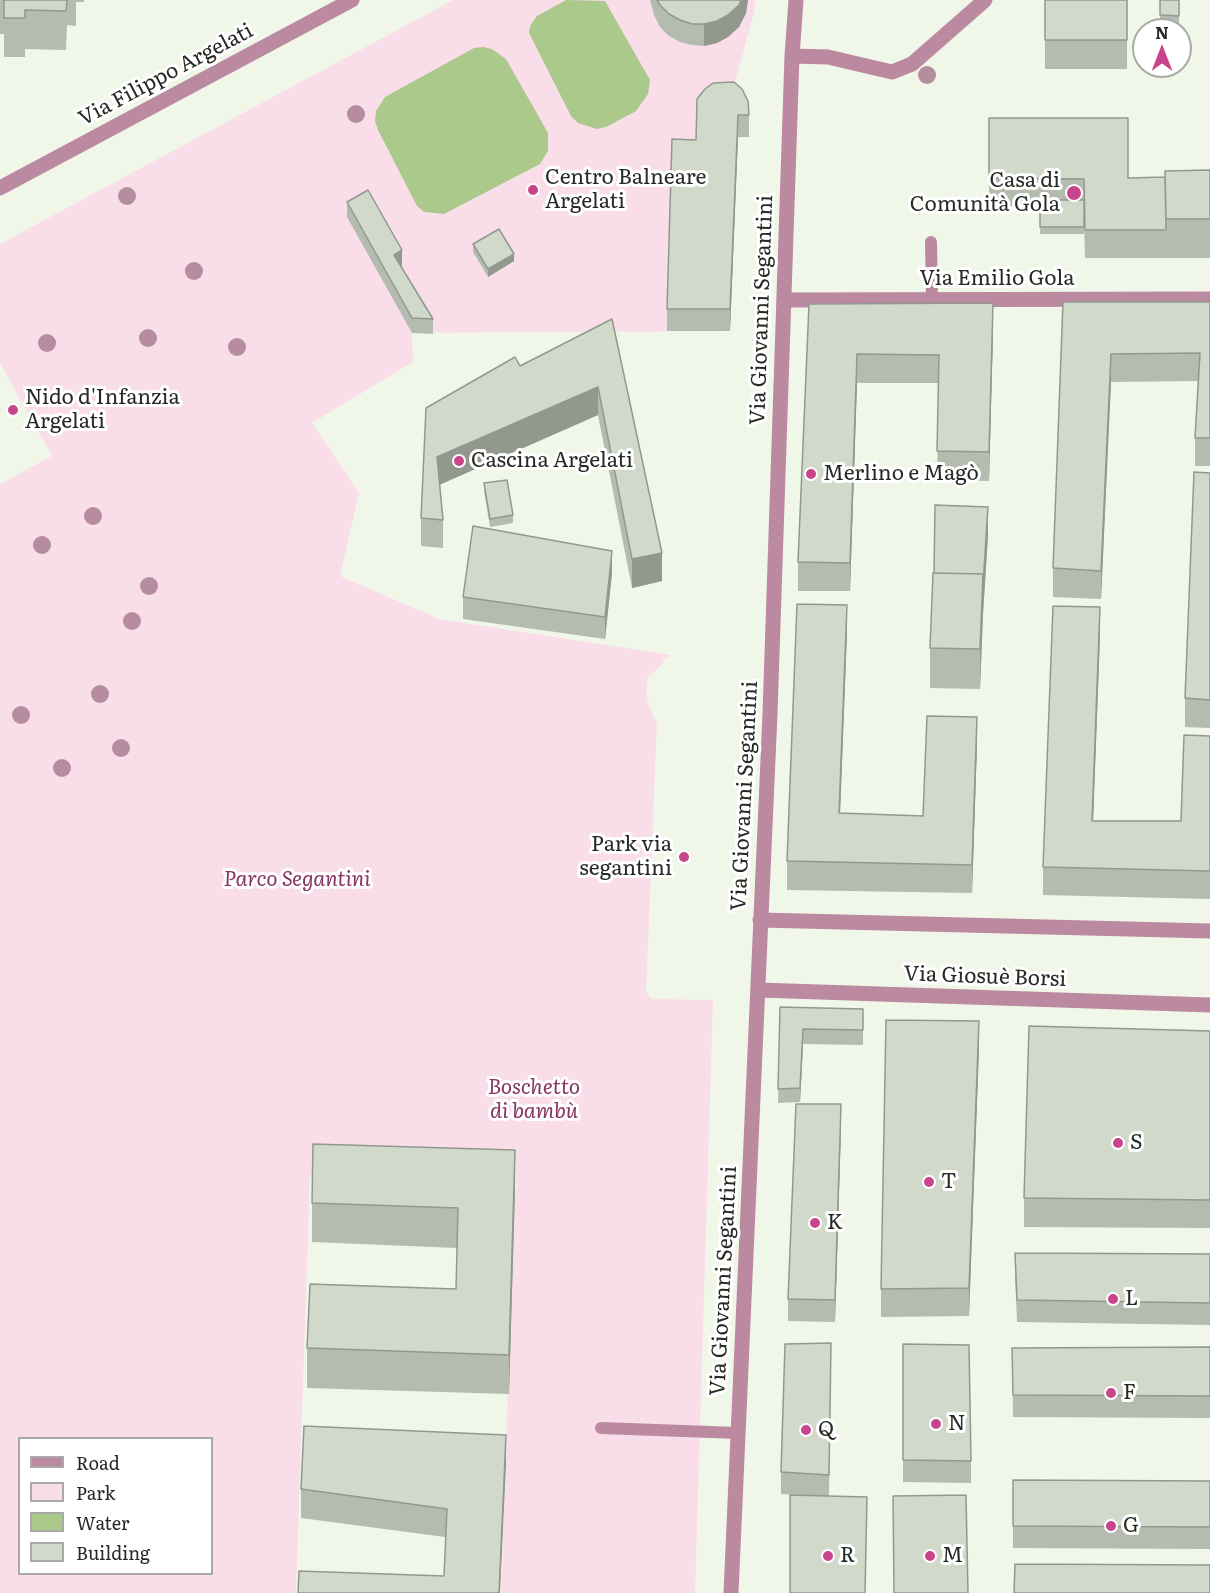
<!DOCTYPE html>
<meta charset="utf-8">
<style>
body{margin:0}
#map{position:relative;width:1210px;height:1593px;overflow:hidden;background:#f0f7e9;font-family:Literata,serif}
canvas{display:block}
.legend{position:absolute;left:18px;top:1437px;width:195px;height:138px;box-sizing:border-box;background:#fff;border:2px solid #a9aaa7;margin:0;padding:8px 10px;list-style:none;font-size:18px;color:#272a24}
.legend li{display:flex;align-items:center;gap:12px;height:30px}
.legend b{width:30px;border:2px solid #a9aaa7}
.north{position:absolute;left:1132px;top:18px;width:60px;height:60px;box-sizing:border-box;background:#fff;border:2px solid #a9aaa7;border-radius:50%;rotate:0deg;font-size:16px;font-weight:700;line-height:24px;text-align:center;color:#272a24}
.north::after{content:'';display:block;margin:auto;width:21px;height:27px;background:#c8458c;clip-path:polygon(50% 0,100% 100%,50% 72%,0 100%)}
</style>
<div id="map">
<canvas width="1210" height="1593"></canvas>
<ul class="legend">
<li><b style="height:8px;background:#bb89a0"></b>Road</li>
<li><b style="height:16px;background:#f9dee9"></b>Park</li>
<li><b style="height:16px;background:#aac98a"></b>Water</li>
<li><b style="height:16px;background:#d1d9cb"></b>Building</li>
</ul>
<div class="north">N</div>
</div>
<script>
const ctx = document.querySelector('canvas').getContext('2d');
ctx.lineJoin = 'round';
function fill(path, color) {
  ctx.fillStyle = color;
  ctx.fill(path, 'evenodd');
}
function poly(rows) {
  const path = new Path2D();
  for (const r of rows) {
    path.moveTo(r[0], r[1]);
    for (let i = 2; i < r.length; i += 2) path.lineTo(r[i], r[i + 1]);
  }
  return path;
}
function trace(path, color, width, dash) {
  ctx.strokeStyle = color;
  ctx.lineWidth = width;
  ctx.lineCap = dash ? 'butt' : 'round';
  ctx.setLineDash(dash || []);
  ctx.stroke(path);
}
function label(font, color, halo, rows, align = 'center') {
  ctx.font = font + ' Literata,serif';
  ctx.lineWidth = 6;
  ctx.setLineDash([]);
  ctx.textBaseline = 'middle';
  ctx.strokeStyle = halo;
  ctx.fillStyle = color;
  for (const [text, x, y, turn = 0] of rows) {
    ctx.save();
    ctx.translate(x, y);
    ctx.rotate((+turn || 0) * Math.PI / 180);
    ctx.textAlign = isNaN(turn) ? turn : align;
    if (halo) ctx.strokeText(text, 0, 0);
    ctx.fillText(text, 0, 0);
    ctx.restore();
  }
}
const green = poly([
 [453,0,755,0,755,9,735,82,734,104,748,123,749,137,738,138,730,331,412,333,413,362,312,423,359,493,340,576,439,619,671,655,663,660,663,664,648,677,646,691,649,707,657,723,646,992,652,999,713,1000,695,1593,501,1593,515,1190,517,1184,310,1177,296,1593,0,1593,0,484,52,456,0,363,0,244],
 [20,1438,212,1438,212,1574,20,1574]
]);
const water = poly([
 [566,0,605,1,650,80,648,94,636,111,606,127,597,129,578,123,571,116,529,33,530,26,537,16],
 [483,47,492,49,506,59,548,133,548,151,540,164,444,214,424,212,417,206,378,130,375,121,376,111,385,97,474,48]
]);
const service = poly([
 [931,242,932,301],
 [601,1428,738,1433]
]);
const minor = poly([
 [792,56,828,57,892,72,912,64,985,0],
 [0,188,352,0],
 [784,300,1210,299],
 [760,920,1210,931],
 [759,990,1210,1005],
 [731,1593,770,714,792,56,796,0]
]);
const trees = [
 [927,75],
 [356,114],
 [127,196],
 [194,271],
 [148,338],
 [47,343],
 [237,347],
 [93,516],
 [42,545],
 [149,586],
 [132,621],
 [100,694],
 [21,715],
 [121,748],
 [62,768]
];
const wall = poly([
 [0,0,84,0,84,2,76,2,76,26,67,25,66,50,25,49,25,57,4,57,4,34,0,34],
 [650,0,748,0,746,13,739,27,728,37,717,43,704,46,692,45,680,42,669,36,660,27,654,15],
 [1045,0,1127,0,1127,69,1045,69],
 [1160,0,1179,0,1179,23,1160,23],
 [697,99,749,115,749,137,738,137,730,331,667,331,667,309,696,140],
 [989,118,1128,178,1165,177,1210,170,1210,258,1085,258,1084,219,1084,234,1040,234,1040,207,989,206],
 [347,202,402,265,401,266,433,319,433,334,412,333,347,217],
 [473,244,514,261,488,277,473,252],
 [1063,302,1210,302,1210,466,1195,466,1195,438,1198,381,1111,382,1101,599,1053,597,1053,568],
 [809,304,993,332,989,481,937,480,939,383,857,383,850,591,798,591,798,562],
 [612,319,662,581,632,588,598,415,440,484,443,520,443,548,421,546,421,518,426,408,520,366],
 [1210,473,1210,728,1185,727,1185,698],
 [484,483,513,515,513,523,490,527,484,491],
 [988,535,983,614,980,689,930,688,930,648],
 [612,573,605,639,463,619,463,597],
 [847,633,840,813,923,816,977,745,972,893,787,890,787,861],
 [1100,636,1093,821,1181,821,1210,736,1210,899,1043,895,1043,867],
 [780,1007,863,1009,863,1045,803,1044,800,1102,778,1103],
 [1210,1031,1210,1228,1024,1227,1024,1198],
 [979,1049,969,1316,881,1317,881,1289],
 [841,1126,835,1322,788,1321,788,1299],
 [515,1190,509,1394,307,1388,307,1348,456,1289,457,1248,312,1242,312,1203],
 [1015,1253,1210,1254,1210,1325,1017,1322,1015,1275],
 [903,1344,971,1461,971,1483,903,1482],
 [1210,1347,1210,1418,1013,1417,1012,1348],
 [831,1365,829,1496,781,1494,781,1472],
 [506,1464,445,1537,301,1518,301,1489],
 [1013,1480,1210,1481,1210,1549,1013,1548]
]);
const shadedWall = poly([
 [741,0,748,0,746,13,739,27,728,37,717,43,704,46,704,24],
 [738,115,738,137,730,331,730,309],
 [402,250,402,265,394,270,394,255],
 [514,254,514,261,488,277,488,269],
 [993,303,993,332,989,481,989,452],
 [857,354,857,383,850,591,850,563],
 [1111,354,1111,382,1101,599,1101,571],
 [598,387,598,415,437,486,437,457],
 [988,507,988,535,983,614,980,689,980,649,983,574],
 [612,551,612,573,605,639,605,617],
 [662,553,662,581,632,588,632,559],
 [847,605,847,633,839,841,839,813],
 [1100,607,1100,636,1092,850,1092,821],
 [977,717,977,745,972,893,972,865],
 [979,1021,979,1049,969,1316,969,1288],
 [803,1029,803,1044,800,1102,800,1088],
 [841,1104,841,1126,835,1322,835,1300],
 [515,1150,515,1190,509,1394,509,1355],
 [506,1435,506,1464,500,1593,499,1593]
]);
const building = poly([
 [4,0,67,0,66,11,25,10,25,18,4,18,4,0],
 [657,0,741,0,739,5,728,15,717,21,704,24,692,24,680,20,669,14,660,5,657,0],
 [1045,0,1127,0,1127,40,1045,40,1045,0],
 [1160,0,1179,0,1179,16,1160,15,1160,0],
 [734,82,742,89,748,101,749,115,738,115,730,309,667,309,672,139,696,140,697,99,705,89,713,83,734,82],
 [989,118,1128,118,1128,178,1165,177,1166,230,1085,230,1084,179,989,178,989,118],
 [1210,170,1210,219,1166,219,1165,171,1210,170],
 [368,190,402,250,394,255,433,319,412,318,347,202,368,190],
 [1040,200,1084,200,1084,227,1040,227,1040,200],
 [499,229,514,254,488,269,473,244,499,229],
 [1063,302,1210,302,1210,438,1195,438,1200,353,1111,354,1101,571,1053,568,1063,302],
 [993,303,989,452,937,451,939,355,857,354,850,563,798,562,809,304,993,303],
 [612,319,662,553,632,559,598,387,437,457,443,520,421,518,426,408,515,357,520,366,612,319],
 [1194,472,1210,473,1210,700,1185,698,1194,472],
 [507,480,513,515,490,519,484,483,507,480],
 [935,505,988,507,983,585,983,574,934,573,935,505],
 [473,526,612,551,605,617,463,597,473,526],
 [933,573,983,574,980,649,930,648,933,573],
 [797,604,847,605,839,813,923,816,927,716,977,717,972,865,787,861,797,604],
 [1053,606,1100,607,1092,821,1181,821,1184,735,1210,736,1210,871,1043,867,1053,606],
 [780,1007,863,1009,863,1030,803,1029,800,1088,778,1089,780,1007],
 [886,1020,979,1021,969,1288,881,1289,886,1020],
 [1029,1026,1210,1031,1210,1200,1024,1198,1029,1026],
 [796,1104,841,1104,835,1300,788,1299,796,1104],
 [313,1144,515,1150,509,1355,307,1348,310,1284,456,1289,458,1208,312,1203,313,1144],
 [1015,1253,1210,1254,1210,1303,1017,1300,1015,1253],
 [831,1343,829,1475,781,1472,785,1344,831,1343],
 [903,1344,969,1345,971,1461,903,1460,903,1344],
 [1210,1347,1210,1396,1013,1395,1012,1348,1210,1347],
 [304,1426,506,1435,499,1593,298,1593,299,1571,444,1576,447,1509,301,1489,304,1426],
 [1013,1480,1210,1481,1210,1527,1013,1526,1013,1480],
 [790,1495,867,1497,865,1593,790,1593,790,1495],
 [966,1495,968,1593,894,1593,893,1496,966,1495],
 [1015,1564,1210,1565,1210,1593,1014,1593,1015,1564]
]);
const markers = [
 [533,190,6,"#c8458c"],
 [1074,193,8,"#c8458c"],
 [13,410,6,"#c8458c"],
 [459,461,6,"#c8458c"],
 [811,474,6,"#c8458c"],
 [684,857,6,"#c8458c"],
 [1118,1143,6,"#c8458c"],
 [929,1182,6,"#c8458c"],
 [815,1223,6,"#c8458c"],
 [1113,1299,6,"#c8458c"],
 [1111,1393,6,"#c8458c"],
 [936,1424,6,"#c8458c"],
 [806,1430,6,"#c8458c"],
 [1111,1526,6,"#c8458c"],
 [828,1556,6,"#c8458c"],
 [930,1556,6,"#c8458c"]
];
const streetNames = [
 ["Via Filippo Argelati",166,75,-28],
 ["Via Emilio Gola",997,279],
 ["Via Giovanni Segantini",762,310,-88],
 ["Via Giovanni Segantini",745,796,-87],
 ["Via Giosuè Borsi",985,977,2],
 ["Via Giovanni Segantini",724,1281,-87]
];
const poiNames = [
 ["Centro Balneare",545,178],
 ["Argelati",545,202],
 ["Casa di",1060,181,"right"],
 ["Comunità Gola",1060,205,"right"],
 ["Nido d'Infanzia",25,398],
 ["Argelati",25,422],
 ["Cascina Argelati",471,461],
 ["Merlino e Magò",823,474],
 ["Park via",672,845,"right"],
 ["segantini",672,869,"right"],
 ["S",1130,1143],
 ["T",941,1182],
 ["K",827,1223],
 ["L",1125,1299],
 ["F",1123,1393],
 ["N",948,1424],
 ["Q",818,1430],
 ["G",1123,1526],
 ["R",840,1556],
 ["M",942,1556]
];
const parkNames = [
 ["Parco Segantini",297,880],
 ["Boschetto",534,1088],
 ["di bambù",534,1112]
];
fill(green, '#f9dee9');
fill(water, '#aac98a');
trace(service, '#bb89a0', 12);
trace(minor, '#bb89a0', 15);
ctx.fillStyle = '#b68d9e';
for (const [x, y] of trees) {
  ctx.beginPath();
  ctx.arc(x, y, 9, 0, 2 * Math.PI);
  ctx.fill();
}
fill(wall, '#b4bbaf');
fill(shadedWall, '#92988e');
fill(building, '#d1d9cb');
trace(building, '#92988e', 1.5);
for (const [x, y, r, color] of markers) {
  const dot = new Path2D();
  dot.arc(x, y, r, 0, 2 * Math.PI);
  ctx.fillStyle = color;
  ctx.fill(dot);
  trace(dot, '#fff', 2);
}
label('21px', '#272a24', '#fff', streetNames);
label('21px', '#272a24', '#fff', poiNames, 'left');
label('italic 21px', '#863660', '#fff', parkNames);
</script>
